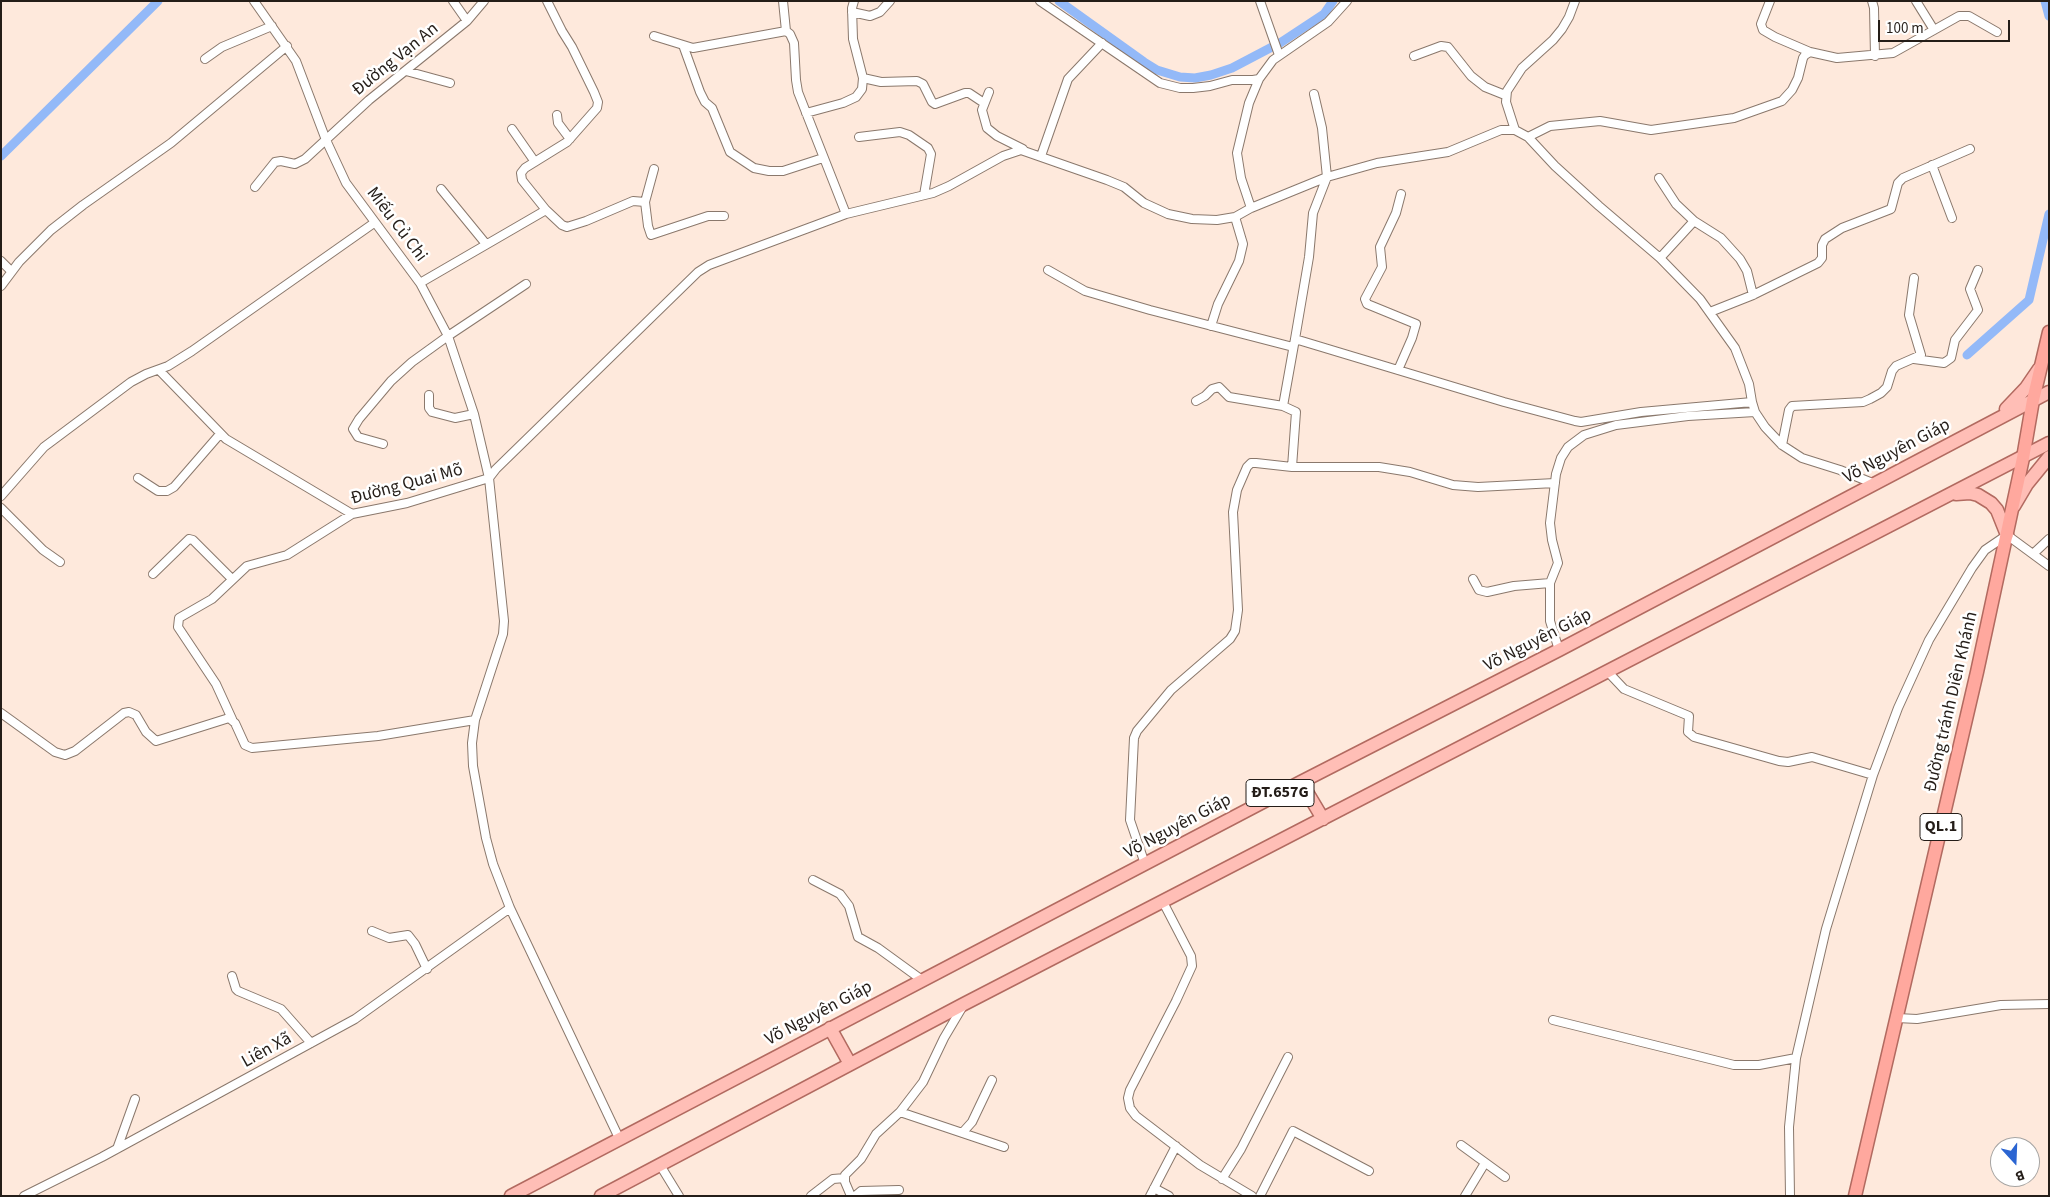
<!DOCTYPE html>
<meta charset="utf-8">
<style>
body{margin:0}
#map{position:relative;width:2050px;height:1197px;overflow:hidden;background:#fee9dc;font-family:"Source Sans 3",sans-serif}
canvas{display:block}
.frame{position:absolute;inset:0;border:2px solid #241d18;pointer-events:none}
.north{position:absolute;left:1990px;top:1137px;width:50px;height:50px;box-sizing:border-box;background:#fff;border:1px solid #a7a5a3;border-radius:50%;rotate:160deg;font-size:14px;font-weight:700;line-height:20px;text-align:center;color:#241d18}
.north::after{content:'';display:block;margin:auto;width:18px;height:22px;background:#2b65d2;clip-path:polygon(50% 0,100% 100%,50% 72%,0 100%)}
.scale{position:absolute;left:1878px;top:20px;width:132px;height:22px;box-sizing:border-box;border:2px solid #241d18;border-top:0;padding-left:6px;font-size:15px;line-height:18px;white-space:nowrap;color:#241d18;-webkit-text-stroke:4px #fff;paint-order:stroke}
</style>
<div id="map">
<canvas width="2050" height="1197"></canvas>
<div class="frame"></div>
<div class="north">B</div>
<div class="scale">100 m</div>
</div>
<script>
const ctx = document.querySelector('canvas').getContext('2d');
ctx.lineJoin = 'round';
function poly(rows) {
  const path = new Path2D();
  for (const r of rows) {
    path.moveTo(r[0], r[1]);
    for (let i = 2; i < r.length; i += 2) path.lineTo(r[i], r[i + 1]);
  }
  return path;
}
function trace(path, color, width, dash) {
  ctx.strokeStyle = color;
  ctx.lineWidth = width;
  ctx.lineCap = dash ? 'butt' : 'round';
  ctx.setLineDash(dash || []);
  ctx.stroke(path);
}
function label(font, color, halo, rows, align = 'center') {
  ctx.font = font + ' "Source Sans 3",sans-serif';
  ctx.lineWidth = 5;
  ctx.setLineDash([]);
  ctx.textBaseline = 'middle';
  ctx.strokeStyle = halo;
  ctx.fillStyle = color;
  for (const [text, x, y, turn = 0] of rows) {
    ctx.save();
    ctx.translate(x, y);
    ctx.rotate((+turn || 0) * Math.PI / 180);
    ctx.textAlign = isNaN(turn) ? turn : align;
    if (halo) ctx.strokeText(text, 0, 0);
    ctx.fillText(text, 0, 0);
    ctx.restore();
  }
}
const canal = poly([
 [1059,1,1144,62,1157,70,1180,77,1195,78,1211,75,1232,68,1272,47],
 [2045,1,2049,16],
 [1280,43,1324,14,1333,1],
 [1,156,158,1],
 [1967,355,2029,300,2049,214]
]);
const minor = poly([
 [453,1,467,21],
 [783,1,786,31,790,34,794,43,796,80,798,92,846,214],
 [1040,1,1160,83,1180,88,1193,88,1210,86,1232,80,1253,80,1259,79,1273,60,1328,22,1347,1],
 [1260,1,1279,55],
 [1770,1,1761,24,1763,30,1775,37,1810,52],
 [1872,1,1874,8,1875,56],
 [1916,1,1934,30],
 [852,12,870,16,880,12,890,1],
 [654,36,693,48,786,31],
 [683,45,700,92,705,102,712,108,730,152,754,168,769,171,783,171,823,158],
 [1414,56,1441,46,1448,47,1471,76,1485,87,1505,95],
 [205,59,222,47,272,26],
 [406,71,450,83],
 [863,78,881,82,917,81,923,84,932,102,935,104,965,93,969,93,984,103],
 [989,92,982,110,987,128,997,136,1023,149],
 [1314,94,1322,128,1327,177,1313,213,1309,257,1295,339,1504,402,1575,421,1581,422,1641,412,1752,402],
 [806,113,843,103,856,97,862,89,863,78,853,39,852,8,854,1],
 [557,115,558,123,570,139],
 [512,129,535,162],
 [1515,130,1506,102,1507,91,1522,68,1553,40,1562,29,1569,17,1575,1],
 [859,137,900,132,909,135,928,148,931,154,924,195],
 [1528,137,1550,126,1600,121,1651,130,1734,118,1782,101,1792,90,1798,78,1803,58,1805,55,1810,52,1837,58,1893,53,1959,16,1969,16,1997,32],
 [1041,156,1068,79,1102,43],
 [1932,165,1952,218],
 [654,169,645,202,648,226,651,235,708,216,724,216],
 [1659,178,1676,204,1694,221,1721,238,1740,259,1747,271,1753,295],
 [255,187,275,162,281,161,295,164,305,159,369,100,467,21,484,1],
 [441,189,486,244],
 [1251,208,1241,178,1237,153,1249,103,1259,79],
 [546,210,562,225,567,227,586,221,633,201,645,202],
 [1660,258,1694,221],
 [1,261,11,271],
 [1048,270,1085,291,1150,310,1293,347],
 [420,283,546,210,522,180,521,173,525,168,567,142,597,108,598,102,594,92,572,47,562,31,547,1],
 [1,286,19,262,51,230,83,205,171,143,287,46],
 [1710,312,1753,295,1818,263,1822,258,1822,245,1825,239,1842,228,1891,209,1898,183,1903,178,1970,149],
 [1211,326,1218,304,1239,261,1243,244,1235,217],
 [1295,339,1283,406,1296,412,1292,467,1379,467,1410,472,1453,485,1478,487,1555,483],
 [1914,359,1944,363,1951,358,1955,340,1978,310,1970,289,1978,270],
 [159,370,226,439,352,514],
 [1398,370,1412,338,1416,324,1372,306,1367,304,1365,299,1382,267,1380,247,1396,213,1401,194],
 [429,395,429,408,432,412,455,418,474,414],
 [1196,401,1205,396,1212,389,1219,387,1229,397,1283,406],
 [383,444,358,437,353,429,359,419,391,381,412,362,448,336,526,284],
 [1782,445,1789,410,1792,406,1863,402,1870,399,1881,393,1887,387,1892,371,1896,366,1921,355,1909,315,1914,278],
 [138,478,158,491,167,491,174,487,220,434],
 [1,496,44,447,131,382,146,374,168,366,192,351,374,223],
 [1,508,43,550,60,562],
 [2033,554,2049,539],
 [153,574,189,539,193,540,232,579],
 [1473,579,1479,590,1487,592,1514,586,1550,583],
 [1559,650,1550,621,1550,583,1558,563,1552,540,1550,523,1556,474,1561,458,1568,447,1584,435,1616,425,1688,416,1755,412],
 [1607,671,1624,689,1689,716,1688,732,1694,737,1779,761,1788,762,1812,757,1873,775],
 [1,713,55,752,65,755,75,751,124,713,129,712,136,715,146,732,156,741,229,718,235,723,245,745,252,748,378,736,475,720],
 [232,719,216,684,178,627,179,618,212,599,247,566,287,555,352,514,407,503,489,478,474,414,448,336,420,283,346,183,326,140,296,61,254,1],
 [1145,864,1130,820,1134,738,1137,731,1171,690,1230,639,1235,631,1238,610,1233,512,1237,490,1247,467,1251,463,1256,463,1292,467],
 [813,880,840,894,849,906,858,937,878,948,922,980],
 [1163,902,1191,956,1192,966,1176,1001,1130,1090,1128,1098,1130,1108,1136,1116,1200,1165,1252,1196],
 [372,931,389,938,408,935,415,944,427,969],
 [232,976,236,989,238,991,281,1009,311,1043],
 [1897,1018,1917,1019,2001,1005,2049,1004],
 [1553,1020,1734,1065,1759,1065,1796,1058],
 [900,1112,1004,1147],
 [963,1132,972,1122,992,1080],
 [619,1138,510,908,493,864,486,838,473,766,472,743,475,720,503,634,504,621,489,478,496,469,658,311,698,272,709,265,846,214,933,193,949,186,1003,156,1021,150,1107,180,1124,187,1144,203,1168,214,1192,219,1217,220,1235,217,1251,208,1327,177,1377,163,1448,152,1501,130,1515,130,1528,137,1555,166,1599,206,1660,258,1700,299,1735,348,1749,384,1752,402,1755,412,1765,427,1782,445,1802,458,1840,470,1875,484],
 [1461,1145,1505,1177],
 [117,1149,135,1099],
 [660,1165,679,1196],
 [1222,1179,1241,1149,1288,1057],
 [1154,1188,1169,1196],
 [24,1196,102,1157,355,1019,510,908],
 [811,1196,833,1179,845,1178],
 [851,1196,845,1182,845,1175,861,1159,876,1134,900,1112,923,1082,944,1038,963,1006],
 [855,1196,861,1191,899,1190],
 [1150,1196,1176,1146],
 [1260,1196,1293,1131,1369,1171],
 [1465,1196,1485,1163],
 [1790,1196,1789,1127,1796,1058,1826,929,1873,775,1898,708,1929,640,1972,568,1985,550,2007,535,2049,566]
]);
const primary = poly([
 [2006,409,2026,388,2039,369],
 [1956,494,1970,493,1978,495,1991,503,1997,510,2007,535],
 [2014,506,2027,484,2049,457],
 [1301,782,1323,819],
 [830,1028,850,1064],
 [511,1196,1301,782,1559,650,2049,392],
 [601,1196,964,1004,2049,443]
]);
const trunk = poly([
 [1855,1196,1977,672,2023,458,2033,400,2049,332]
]);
const shields = [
 [1280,793,68],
 [1941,827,42]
];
const shieldNames = [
 ["ĐT.657G",1280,793],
 ["QL.1",1941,827]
];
const streetNames = [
 ["Đường Vạn An",396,60,-39],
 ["Miếu Củ Chi",396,225,53],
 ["Võ Nguyên Giáp",1897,452,-28],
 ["Đường Quai Mõ",407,485,-15],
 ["Võ Nguyên Giáp",1538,641,-27],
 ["Đường tránh Diên Khánh",1952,702,-77],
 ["Võ Nguyên Giáp",1178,827,-28],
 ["Võ Nguyên Giáp",819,1014,-28],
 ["Liên Xã",267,1051,-29]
];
trace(canal, '#93b9f8', 9);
trace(minor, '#8a786c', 10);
trace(primary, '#b26a60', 15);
trace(trunk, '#b26a60', 15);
trace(minor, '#fff', 8);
trace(primary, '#ffbeb6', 12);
trace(trunk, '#ffa89e', 12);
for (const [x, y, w] of shields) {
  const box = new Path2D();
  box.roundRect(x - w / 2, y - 13.5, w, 27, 4);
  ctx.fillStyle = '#fff';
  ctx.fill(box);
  trace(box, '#241d18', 1);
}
label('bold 16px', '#241d18', null, shieldNames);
label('18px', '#241d18', '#fff', streetNames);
</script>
